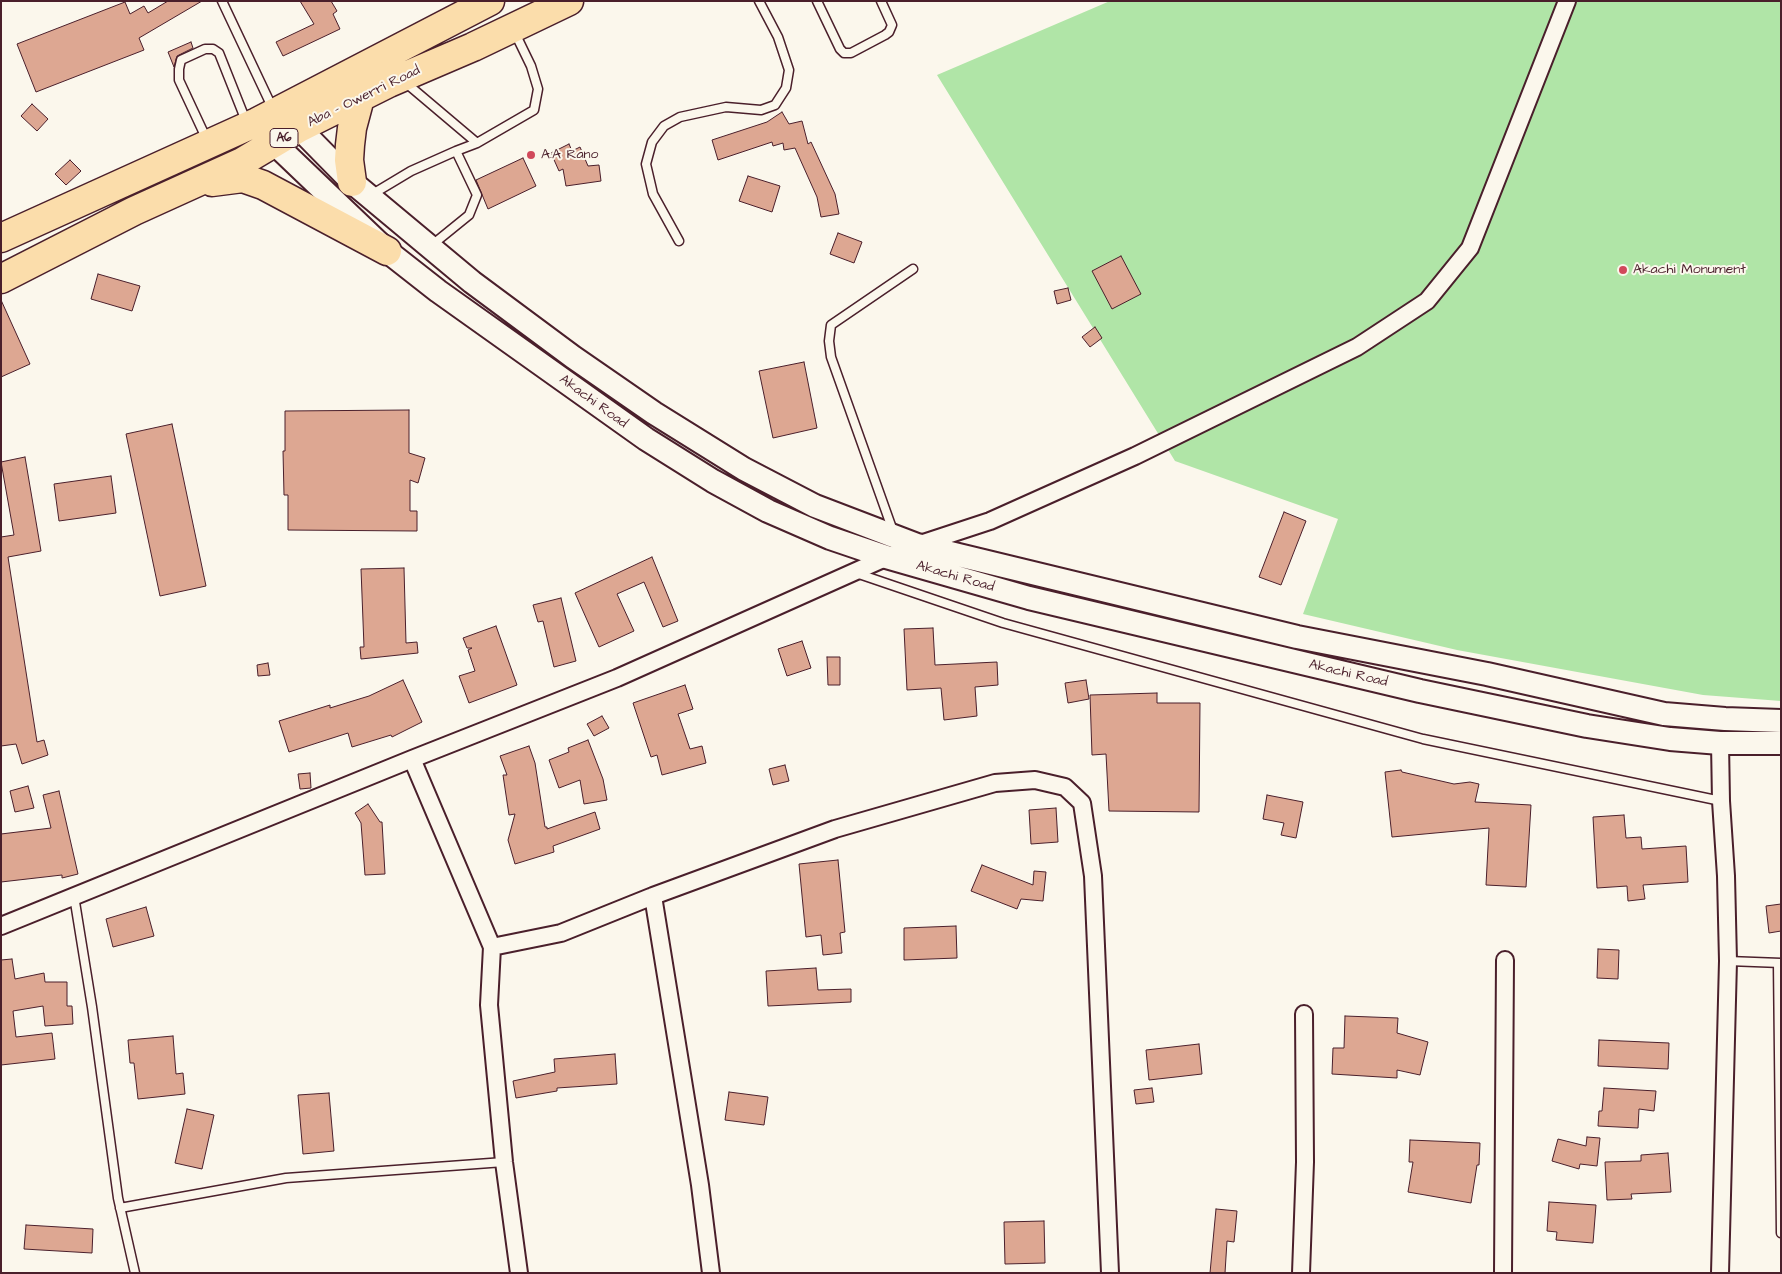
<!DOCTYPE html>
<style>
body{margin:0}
#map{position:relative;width:1782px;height:1274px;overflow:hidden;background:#fbf7ec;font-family:"Architects Daughter",sans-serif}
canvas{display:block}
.frame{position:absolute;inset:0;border:2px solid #4a1f2b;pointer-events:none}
</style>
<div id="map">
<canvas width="1782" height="1274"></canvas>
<div class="frame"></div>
</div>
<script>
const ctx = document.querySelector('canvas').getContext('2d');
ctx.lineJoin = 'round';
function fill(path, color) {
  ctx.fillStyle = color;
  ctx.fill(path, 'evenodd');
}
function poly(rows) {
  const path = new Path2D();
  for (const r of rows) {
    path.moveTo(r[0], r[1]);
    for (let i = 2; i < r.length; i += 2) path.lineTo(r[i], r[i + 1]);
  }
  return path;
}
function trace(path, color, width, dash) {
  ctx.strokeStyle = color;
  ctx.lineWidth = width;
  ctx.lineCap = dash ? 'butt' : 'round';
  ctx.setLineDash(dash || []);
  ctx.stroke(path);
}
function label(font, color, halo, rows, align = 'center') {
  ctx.font = font + ' "Architects Daughter",sans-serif';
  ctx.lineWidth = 4;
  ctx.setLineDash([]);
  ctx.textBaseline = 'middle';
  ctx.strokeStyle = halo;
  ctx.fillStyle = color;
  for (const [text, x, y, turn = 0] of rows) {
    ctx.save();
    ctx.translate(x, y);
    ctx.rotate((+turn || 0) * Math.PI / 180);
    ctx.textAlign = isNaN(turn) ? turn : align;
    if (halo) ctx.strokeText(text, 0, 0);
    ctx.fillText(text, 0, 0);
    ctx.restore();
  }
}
const green = poly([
 [1110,1,1781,1,1781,701,1703,695,1457,650,1303,614,1338,519,1175,461,937,75]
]);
const building = poly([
 [168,1,202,1,139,38,144,50,36,92,17,44,125,2,130,14,144,6,148,13,168,1],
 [300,1,331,1,337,11,333,14,340,29,283,56,276,42,314,24,300,1],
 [191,42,193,48,177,56,174,67,168,52,191,42],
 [32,104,48,119,37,131,21,116,32,104],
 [782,112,789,124,802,121,808,144,811,142,835,194,839,214,821,217,817,197,795,148,784,150,783,143,773,146,772,142,718,160,712,140,767,122,782,112],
 [569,144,572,151,580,147,588,166,599,165,601,181,566,186,563,169,559,171,551,153,569,144],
 [523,158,536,186,488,209,476,180,523,158],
 [70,160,81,171,66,185,55,174,70,160],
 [748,176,780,186,772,212,739,201,748,176],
 [838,233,862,242,854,263,830,254,838,233],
 [1121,256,1141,294,1112,309,1092,271,1121,256],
 [98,274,140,286,132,311,91,299,98,274],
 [1068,288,1071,300,1057,304,1054,291,1068,288],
 [1,300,30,364,1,377,1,300],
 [1095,327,1102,338,1090,347,1082,337,1095,327],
 [804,362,817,428,773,438,759,371,804,362],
 [409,410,409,453,425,458,418,483,410,480,410,511,417,511,417,531,288,530,288,495,284,495,283,451,285,451,285,411,409,410],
 [172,424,206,586,160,596,126,434,172,424],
 [25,457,41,551,8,557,37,742,44,740,48,755,22,764,16,744,1,746,1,537,14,535,1,462,25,457],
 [111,476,116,513,59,521,54,484,111,476],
 [1284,512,1306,521,1281,585,1259,577,1284,512],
 [652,557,678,621,663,627,644,582,617,594,634,631,599,647,575,593,652,557],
 [404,568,406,643,417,642,418,653,361,659,360,647,364,647,361,569,404,568],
 [561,598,576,661,554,667,543,621,538,622,533,605,561,598],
 [496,626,517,685,469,703,459,676,475,671,468,650,472,648,467,648,463,638,496,626],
 [933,628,935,665,997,662,998,685,975,687,977,716,944,720,941,688,907,690,904,629,933,628],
 [802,641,811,668,787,676,778,649,802,641],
 [827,657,840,657,840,685,828,685,827,657],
 [268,663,270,675,258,676,257,665,268,663],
 [403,680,422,722,392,737,391,735,352,747,348,733,289,752,279,721,330,705,330,708,369,696,403,680],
 [1086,680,1089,699,1068,703,1065,683,1086,680],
 [685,685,693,709,678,714,690,749,702,746,706,763,662,775,657,755,651,757,633,703,685,685],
 [1157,693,1157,703,1200,703,1199,812,1109,811,1106,754,1092,755,1090,695,1157,693],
 [602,716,609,728,594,736,587,724,602,716],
 [588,740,603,779,607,800,584,804,580,780,559,788,549,760,569,752,568,748,588,740],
 [529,746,535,763,545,827,547,827,547,829,595,812,600,829,553,846,554,852,515,864,508,840,515,814,509,815,503,775,507,775,500,756,529,746],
 [785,765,789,781,773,785,769,769,785,765],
 [1401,770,1402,772,1454,784,1470,782,1479,784,1475,802,1531,805,1526,887,1486,885,1489,828,1392,837,1385,772,1401,770],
 [310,773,311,788,300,789,298,774,310,773],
 [28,786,34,808,15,812,10,791,28,786],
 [59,791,78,874,62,878,62,875,1,882,1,834,51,828,43,795,59,791],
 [1267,795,1303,802,1296,838,1281,835,1284,823,1263,819,1267,795],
 [368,804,380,822,382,822,385,874,365,875,361,823,355,813,368,804],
 [1056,808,1058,842,1031,844,1029,810,1056,808],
 [1624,815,1626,838,1641,837,1642,849,1686,846,1688,882,1643,885,1645,899,1628,901,1627,886,1597,888,1593,817,1624,815],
 [838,860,845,932,840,933,842,953,823,955,821,935,806,937,799,864,838,860],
 [982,865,1033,885,1034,871,1046,872,1043,901,1021,899,1017,909,971,891,982,865],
 [1781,904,1781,931,1769,933,1766,906,1781,904],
 [146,907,154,936,113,947,106,919,146,907],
 [956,926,957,958,904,960,904,928,956,926],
 [1598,949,1619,950,1618,979,1597,978,1598,949],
 [12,959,15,979,44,973,45,982,67,982,67,1006,72,1006,73,1024,45,1026,43,1006,13,1011,16,1037,52,1033,55,1059,1,1065,1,960,12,959],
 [816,968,818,990,851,989,851,1002,768,1006,766,971,816,968],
 [1345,1016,1398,1018,1397,1033,1428,1042,1420,1075,1397,1070,1397,1078,1332,1074,1333,1048,1344,1048,1345,1016],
 [173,1036,176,1074,183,1073,185,1094,138,1099,134,1063,130,1063,128,1040,173,1036],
 [1599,1040,1669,1043,1668,1069,1598,1066,1599,1040],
 [1199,1044,1202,1074,1149,1080,1146,1050,1199,1044],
 [615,1054,617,1084,557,1088,557,1091,516,1098,513,1081,555,1072,554,1059,615,1054],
 [1152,1088,1154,1102,1136,1104,1134,1090,1152,1088],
 [1604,1088,1656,1091,1654,1111,1639,1109,1638,1128,1598,1126,1599,1111,1602,1111,1604,1088],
 [729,1092,768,1097,764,1125,725,1120,729,1092],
 [329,1093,334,1151,303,1154,298,1095,329,1093],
 [187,1109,214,1115,202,1169,175,1163,187,1109],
 [1587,1137,1600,1138,1597,1166,1580,1164,1579,1169,1552,1161,1558,1139,1586,1146,1587,1137],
 [1410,1140,1480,1143,1479,1165,1477,1165,1471,1203,1408,1192,1413,1162,1409,1162,1410,1140],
 [1668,1153,1671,1192,1631,1194,1632,1199,1607,1200,1605,1162,1641,1161,1641,1155,1668,1153],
 [1549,1202,1596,1205,1593,1243,1556,1240,1557,1232,1547,1231,1549,1202],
 [1216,1209,1237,1211,1234,1242,1227,1241,1225,1273,1210,1273,1216,1209],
 [1044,1221,1045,1263,1005,1264,1004,1222,1044,1221],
 [26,1225,93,1229,92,1253,24,1249,26,1225]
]);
const lane = poly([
 [222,1,273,109],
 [817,1,840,49,844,53,851,53,885,35,889,32,892,25,881,1],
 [406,83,477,143,534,110,538,89,531,66,515,33],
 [207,140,179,80,179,69,181,60,205,49,213,49,219,53,246,121],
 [456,151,477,143],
 [371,195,411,171,456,151,477,195,469,215,432,245],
 [679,241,653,194,646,164,652,142,664,126,680,117,726,107,761,110,775,105,786,88,789,70,778,37,759,1],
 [893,531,831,357,829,341,831,325,913,269],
 [856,573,1003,623,1423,739,1721,801],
 [74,896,92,1007,118,1198,135,1273],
 [1728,961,1781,963],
 [1778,963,1781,1233],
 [120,1208,286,1178,504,1162]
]);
const street = poly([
 [917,545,990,521,1135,456,1357,347,1427,301,1470,248,1567,1],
 [412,759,492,947,489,1005,504,1162,519,1273],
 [653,896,700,1185,711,1273],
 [1,926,412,759,617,678,892,555],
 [492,947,561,933,653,896,835,829,995,783,1035,780,1065,787,1082,803,1093,876,1110,1273],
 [1301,1273,1305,1162,1304,1014],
 [1503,1273,1505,960],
 [1720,1273,1728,961,1726,876,1721,801,1720,743]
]);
const secondary = poly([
 [292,115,299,128,352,182,472,282,573,357,654,413,744,469,815,506,917,545,1297,637,1487,674,1664,714,1725,719,1781,721],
 [264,130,275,144,387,251,438,291,646,439,713,481,768,511,830,538,886,557,1029,598,1420,691,1587,726,1670,739,1720,743,1781,743]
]);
const highway = poly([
 [212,182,243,178,263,185,387,251],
 [352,182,349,160,350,145,352,128,360,98],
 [1,238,257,122,490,1],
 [1,279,134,211,242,162,299,128,389,83,473,47,569,1]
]);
const markers = [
 [531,155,5,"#d1495b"],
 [1623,270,5,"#d1495b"]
];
const shields = [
 [284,138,28]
];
const shieldNames = [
 ["A6",284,138]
];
const streetNames = [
 ["Aba - Owerri Road",364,97,-26],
 ["Akachi Road",593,402,36],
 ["Akachi Road",955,577,16],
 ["Akachi Road",1348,674,13]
];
const poiNames = [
 ["A.A Rano",541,155],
 ["Akachi Monument",1633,270]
];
fill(green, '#b0e5a7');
fill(building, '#dda792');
trace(building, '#4a1f2b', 1);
trace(lane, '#4a1f2b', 11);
trace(street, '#4a1f2b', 20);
trace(secondary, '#4a1f2b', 26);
trace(highway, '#4a1f2b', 31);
trace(lane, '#fbf7ec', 8);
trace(street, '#fbf7ec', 16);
trace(secondary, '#fbf7ec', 22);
trace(highway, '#fbddab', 28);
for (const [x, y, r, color] of markers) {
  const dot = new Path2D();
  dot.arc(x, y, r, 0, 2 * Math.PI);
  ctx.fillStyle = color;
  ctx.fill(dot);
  trace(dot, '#fbf7ec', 2);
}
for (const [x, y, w] of shields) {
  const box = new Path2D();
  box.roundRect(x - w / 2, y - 9.5, w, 19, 4);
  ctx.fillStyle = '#fbf7ec';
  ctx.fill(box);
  trace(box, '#4a1f2b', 1);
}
label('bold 12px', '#4a1f2b', null, shieldNames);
label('14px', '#4a1f2b', '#fbf7ec', streetNames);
label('14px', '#4a1f2b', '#fbf7ec', poiNames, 'left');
</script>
